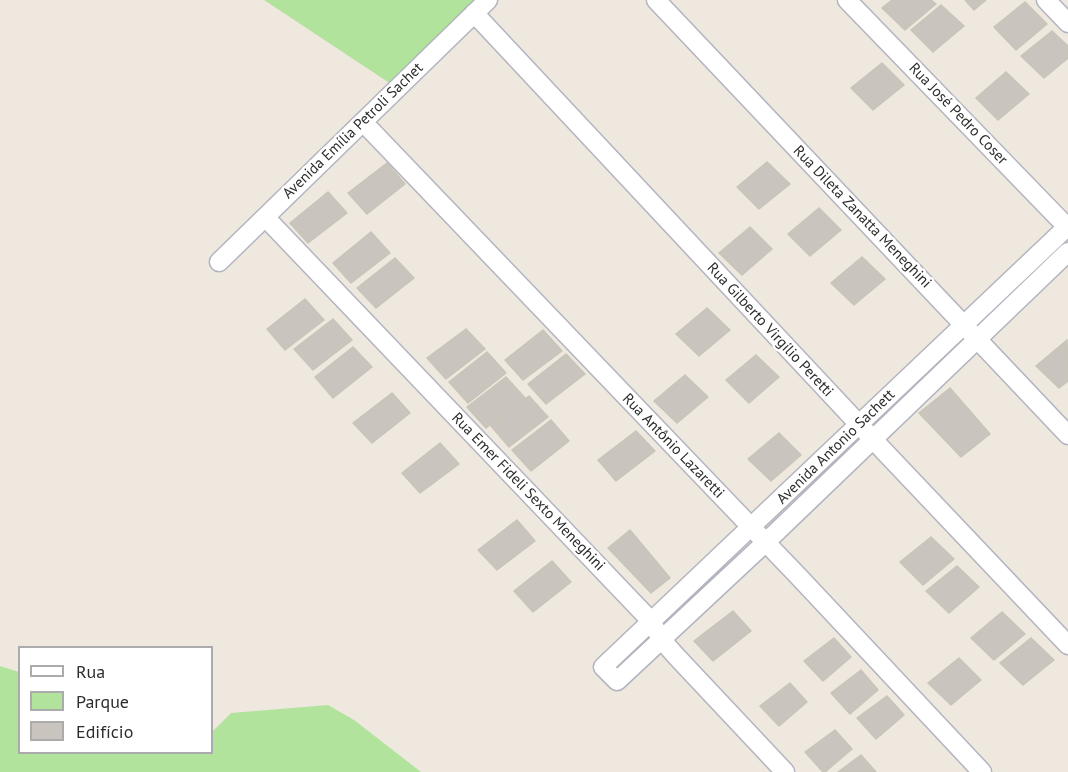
<!DOCTYPE html>
<meta charset="utf-8">
<style>
body{margin:0}
#map{position:relative;width:1068px;height:772px;overflow:hidden;background:#eee8df;font-family:"PT Sans",sans-serif}
canvas{display:block}
.legend{position:absolute;left:18px;top:646px;width:195px;height:108px;box-sizing:border-box;background:#fff;border:2px solid #ababab;margin:0;padding:8px 10px;list-style:none;font-size:18px;color:#2c2c2c}
.legend li{display:flex;align-items:center;gap:12px;height:30px}
.legend b{width:30px;border:2px solid #ababab}
</style>
<div id="map">
<canvas width="1068" height="772"></canvas>
<ul class="legend">
<li><b style="height:8px;background:#fff"></b>Rua</li>
<li><b style="height:16px;background:#b1e39c"></b>Parque</li>
<li><b style="height:16px;background:#c9c5be"></b>Edifício</li>
</ul>
</div>
<script>
const ctx = document.querySelector('canvas').getContext('2d');
ctx.lineJoin = 'round';
function fill(path, color) {
  ctx.fillStyle = color;
  ctx.fill(path, 'evenodd');
}
function poly(rows) {
  const path = new Path2D();
  for (const r of rows) {
    path.moveTo(r[0], r[1]);
    for (let i = 2; i < r.length; i += 2) path.lineTo(r[i], r[i + 1]);
  }
  return path;
}
function trace(path, color, width, dash) {
  ctx.strokeStyle = color;
  ctx.lineWidth = width;
  ctx.lineCap = dash ? 'butt' : 'round';
  ctx.setLineDash(dash || []);
  ctx.stroke(path);
}
function label(font, color, halo, rows, align = 'center') {
  ctx.font = font + ' "PT Sans",sans-serif';
  ctx.lineWidth = 5;
  ctx.setLineDash([]);
  ctx.textBaseline = 'middle';
  ctx.strokeStyle = halo;
  ctx.fillStyle = color;
  for (const [text, x, y, turn = 0] of rows) {
    ctx.save();
    ctx.translate(x, y);
    ctx.rotate((+turn || 0) * Math.PI / 180);
    ctx.textAlign = isNaN(turn) ? turn : align;
    if (halo) ctx.strokeText(text, 0, 0);
    ctx.fillText(text, 0, 0);
    ctx.restore();
  }
}
const green = poly([
 [264,0,481,0,394,86],
 [0,666,19,672,20,752,212,752,212,732,231,713,328,705,354,720,421,772,0,772]
]);
const building = poly([
 [892,0,931,0,936,4,905,30,882,8,892,0],
 [965,0,986,0,974,10,965,0],
 [1025,2,1047,24,1016,50,994,27,1025,2],
 [941,5,964,26,933,52,911,30,941,5],
 [1052,31,1068,46,1068,58,1044,78,1021,56,1052,31],
 [882,63,904,85,873,110,851,88,882,63],
 [1006,72,1029,94,998,120,976,98,1006,72],
 [767,162,790,184,759,209,737,187,767,162],
 [387,163,405,184,367,214,348,193,387,163],
 [328,192,347,213,308,243,290,223,328,192],
 [819,208,841,230,810,256,788,234,819,208],
 [750,227,772,249,742,275,719,253,750,227],
 [371,232,390,253,351,283,333,263,371,232],
 [862,257,885,279,854,305,831,283,862,257],
 [395,258,414,278,376,308,357,288,395,258],
 [305,299,324,320,285,350,267,329,305,299],
 [707,308,730,330,699,356,676,334,707,308],
 [333,319,352,340,313,370,294,349,333,319],
 [466,329,485,349,446,379,427,358,466,329],
 [543,330,562,351,523,380,505,360,543,330],
 [1067,340,1068,381,1059,388,1036,366,1067,340],
 [353,347,372,367,333,398,315,377,353,347],
 [487,352,506,373,468,403,449,382,487,352],
 [566,354,585,374,546,404,528,384,566,354],
 [756,355,779,377,749,403,726,380,756,355],
 [685,375,708,397,677,423,654,401,685,375],
 [506,377,525,398,486,428,467,407,506,377],
 [950,388,990,434,961,457,919,413,950,388],
 [392,393,410,413,372,443,353,423,392,393],
 [529,396,548,417,509,447,491,426,529,396],
 [551,420,569,441,531,471,512,450,551,420],
 [636,431,655,451,616,481,598,460,636,431],
 [779,433,801,455,771,481,748,459,779,433],
 [440,443,459,464,420,493,402,473,440,443],
 [517,520,535,541,497,570,478,550,517,520],
 [630,530,670,578,651,593,608,548,630,530],
 [931,537,954,559,923,585,900,562,931,537],
 [552,561,571,582,533,612,514,591,552,561],
 [957,566,979,587,949,613,926,591,957,566],
 [733,611,751,631,713,661,694,641,733,611],
 [1002,612,1025,634,994,660,971,638,1002,612],
 [834,638,851,657,823,681,804,661,834,638],
 [1031,638,1054,660,1023,685,1000,663,1031,638],
 [959,658,981,680,951,705,928,683,959,658],
 [861,670,878,690,850,714,831,693,861,670],
 [790,683,807,702,779,726,760,706,790,683],
 [887,696,904,715,876,739,857,718,887,696],
 [835,730,852,749,825,772,823,772,805,752,835,730],
 [861,755,876,772,838,772,861,755]
]);
const street = poly([
 [656,0,1068,435],
 [847,0,1068,228],
 [1046,0,1068,23],
 [474,13,883,450,1068,645],
 [363,122,800,578,982,772],
 [265,217,651,621,661,639,676,656,785,772],
 [1068,226,603,667,617,681,766,542,1068,252],
 [219,262,488,0]
]);
const streetNames = [
 ["Rua José Pedro Coser",958,114,46],
 ["Avenida Emília Petroli Sachet",353,131,-44],
 ["Rua Dileta Zanatta Meneghini",862,217,46],
 ["Rua Gilberto Virgílio Peretti",770,330,47],
 ["Rua Antônio Lazaretti",673,446,46],
 ["Avenida Antonio Sachett",836,447,-44],
 ["Rua Emer Fideli Sexto Meneghini",528,492,46]
];
fill(green, '#b1e39c');
fill(building, '#c9c5be');
trace(building, '#c9c4b8', 1.5);
trace(street, '#b2b4bf', 21);
trace(street, '#fff', 18);
label('15px', '#2c2c2c', '#fff', streetNames);
</script>
